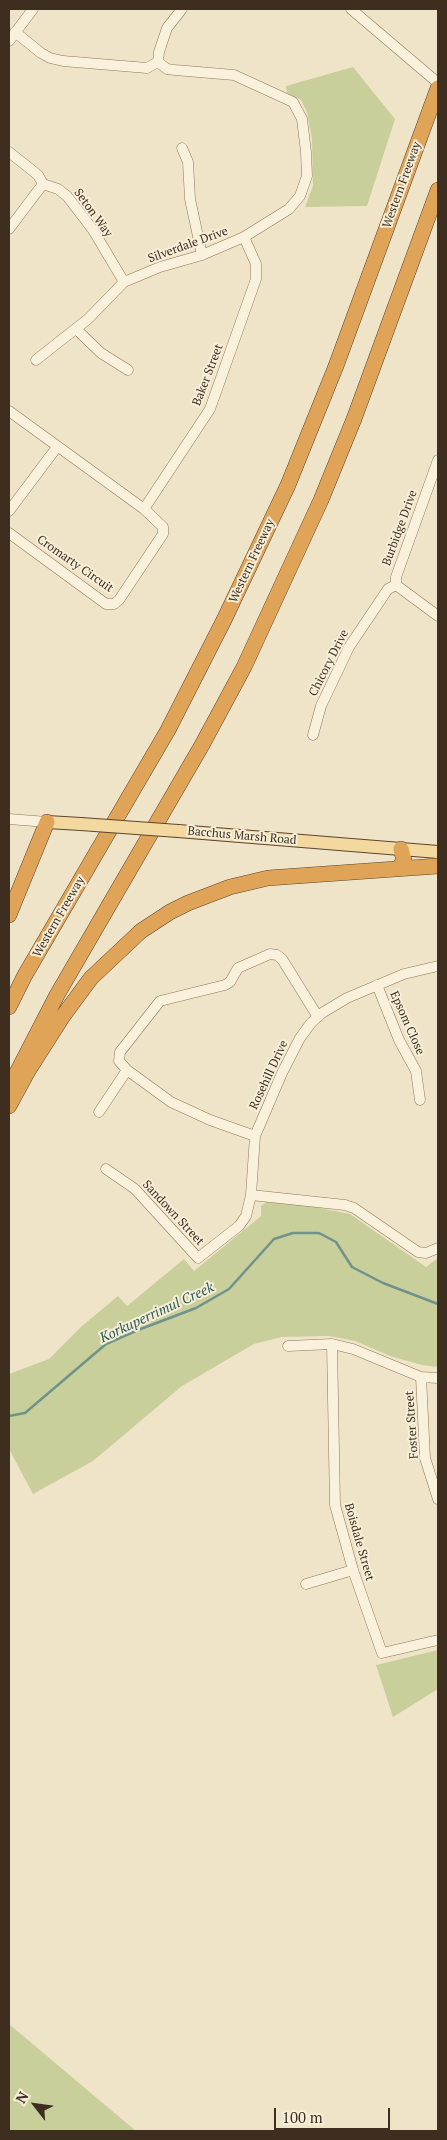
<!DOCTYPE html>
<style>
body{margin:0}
#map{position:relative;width:447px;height:2140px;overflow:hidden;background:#f0e4c8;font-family:"PT Serif",serif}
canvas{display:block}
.frame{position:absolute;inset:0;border:10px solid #3d2e20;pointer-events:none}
.north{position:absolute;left:10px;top:2080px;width:50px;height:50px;-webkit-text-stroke:4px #f7eed8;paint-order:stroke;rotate:300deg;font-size:14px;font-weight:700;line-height:20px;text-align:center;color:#3d2e20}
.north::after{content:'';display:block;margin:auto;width:18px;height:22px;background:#3d2e20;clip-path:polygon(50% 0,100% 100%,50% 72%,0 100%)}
.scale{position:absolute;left:274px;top:2108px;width:116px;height:22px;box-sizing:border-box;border:2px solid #3d2e20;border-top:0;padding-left:6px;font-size:15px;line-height:18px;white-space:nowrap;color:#3d2e20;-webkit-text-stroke:4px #f7eed8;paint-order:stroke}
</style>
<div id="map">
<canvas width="447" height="2140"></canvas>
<div class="frame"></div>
<div class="north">N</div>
<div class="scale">100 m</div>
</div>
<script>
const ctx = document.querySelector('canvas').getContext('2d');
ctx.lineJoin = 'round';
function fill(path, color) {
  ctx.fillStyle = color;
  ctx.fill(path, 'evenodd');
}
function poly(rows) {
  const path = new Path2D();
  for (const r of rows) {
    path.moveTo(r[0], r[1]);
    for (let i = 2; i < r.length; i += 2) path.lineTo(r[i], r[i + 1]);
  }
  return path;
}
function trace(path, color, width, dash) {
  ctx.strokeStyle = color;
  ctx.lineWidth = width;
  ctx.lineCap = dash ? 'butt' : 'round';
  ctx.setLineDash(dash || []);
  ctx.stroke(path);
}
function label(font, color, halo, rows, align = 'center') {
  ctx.font = font + ' "PT Serif",serif';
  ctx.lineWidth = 4;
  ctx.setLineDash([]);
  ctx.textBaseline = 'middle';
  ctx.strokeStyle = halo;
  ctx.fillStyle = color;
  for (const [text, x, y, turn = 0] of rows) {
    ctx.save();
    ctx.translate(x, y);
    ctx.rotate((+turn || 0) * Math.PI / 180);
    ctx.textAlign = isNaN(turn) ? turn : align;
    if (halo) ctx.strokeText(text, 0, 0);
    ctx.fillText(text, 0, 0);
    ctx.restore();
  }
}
const green = poly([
 [353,67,395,119,367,206,305,207,313,186,312,139,307,112,301,100,287,93,286,86],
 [266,1202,300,1204,350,1214,426,1267,438,1258,438,1367,422,1365,390,1356,355,1341,329,1336,282,1337,254,1344,182,1386,93,1461,33,1494,9,1449,9,1374,49,1359,82,1326,118,1296,127,1306,184,1259,194,1271,261,1216,261,1206],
 [438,1650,438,1689,393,1717,376,1665],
 [9,2024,136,2131,9,2131]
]);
const stream = poly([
 [9,1416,25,1413,106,1344,138,1330,196,1308,229,1289,274,1239,293,1233,319,1233,336,1242,352,1267,383,1283,438,1304]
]);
const minor = poly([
 [351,9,438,83],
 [15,32,41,53,50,58,63,61,147,68,158,62],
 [9,41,33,9],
 [158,62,159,52,167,28,182,9],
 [182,148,188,162,190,199,202,255],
 [9,152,38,175,43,184,58,189,67,196,93,230,124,282],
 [9,229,43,184],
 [76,329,101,353,128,370],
 [36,360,88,319,124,282,160,267,202,255,244,237,289,209,300,196,307,176,306,152,302,119,293,102,234,75,175,70,167,69,158,62],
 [9,411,144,509,163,527,163,534,119,600,114,604,106,604,9,533],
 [144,509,210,409,256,279,256,264,244,237],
 [9,511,57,447],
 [396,585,396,577,438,460],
 [396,585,438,616],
 [313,735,321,706,349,647,388,589,396,585],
 [9,819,47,822],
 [377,985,399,1040,416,1071,420,1100],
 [99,1112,127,1070],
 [255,1136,210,1120,171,1102,127,1070,119,1061,120,1052,160,1001,225,985,230,982,238,968,270,954,277,955,282,959,318,1017],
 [106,1169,135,1189,198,1258,239,1226,246,1216,251,1195,255,1136,282,1073,300,1038,311,1023,322,1013,347,998,404,974,438,966],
 [251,1195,345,1205,354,1208,418,1252,426,1253,438,1248],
 [332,1344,335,1505,353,1570,382,1653,438,1640],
 [288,1346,332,1344,353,1349,421,1377,438,1378],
 [421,1377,425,1458,438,1499],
 [306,1584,353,1570]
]);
const major = poly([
 [47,822,81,824],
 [178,831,438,852]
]);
const highway = poly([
 [399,868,404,860,401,849],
 [9,915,47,822],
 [9,1007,25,975,168,730,224,620,288,485,336,366,438,88],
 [9,1088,57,995,202,745,244,667,321,500,354,419,438,190],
 [9,1106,28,1071,63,1016,91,978,141,931,170,912,188,903,230,887,268,878,438,866]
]);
const majorBridge = poly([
 [81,824,178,831]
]);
const streetNames = [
 ["Western Freeway",402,185,-70],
 ["Seton Way",93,213,54],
 ["Silverdale Drive",188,245,-20],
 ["Baker Street",208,375,-69],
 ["Burbidge Drive",400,528,-70],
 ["Western Freeway",252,561,-65],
 ["Cromarty Circuit",75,564,35],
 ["Chicory Drive",329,663,-63],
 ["Bacchus Marsh Road",242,836,5],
 ["Western Freeway",59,917,-60],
 ["Epsom Close",407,1023,66],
 ["Rosehill Drive",269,1075,-65],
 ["Sandown Street",173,1213,47],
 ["Foster Street",412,1425,-94],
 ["Boisdale Street",359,1542,74]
];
const waterNames = [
 ["Korkuperrimul Creek",157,1313,-25]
];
fill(green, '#c9cf9b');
trace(stream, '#6f938a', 2.5);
trace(minor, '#8d765c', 11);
trace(major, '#5b4430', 14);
trace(highway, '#5b4430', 16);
trace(minor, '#faf1dc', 10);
trace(major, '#f3d9a0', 12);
trace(highway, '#e0a458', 15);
trace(majorBridge, '#5b4430', 14, []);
trace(majorBridge, '#f3d9a0', 12);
label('12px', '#3d2e20', '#f7eed8', streetNames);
label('italic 14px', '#2f5d5a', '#f7eed8', waterNames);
</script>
